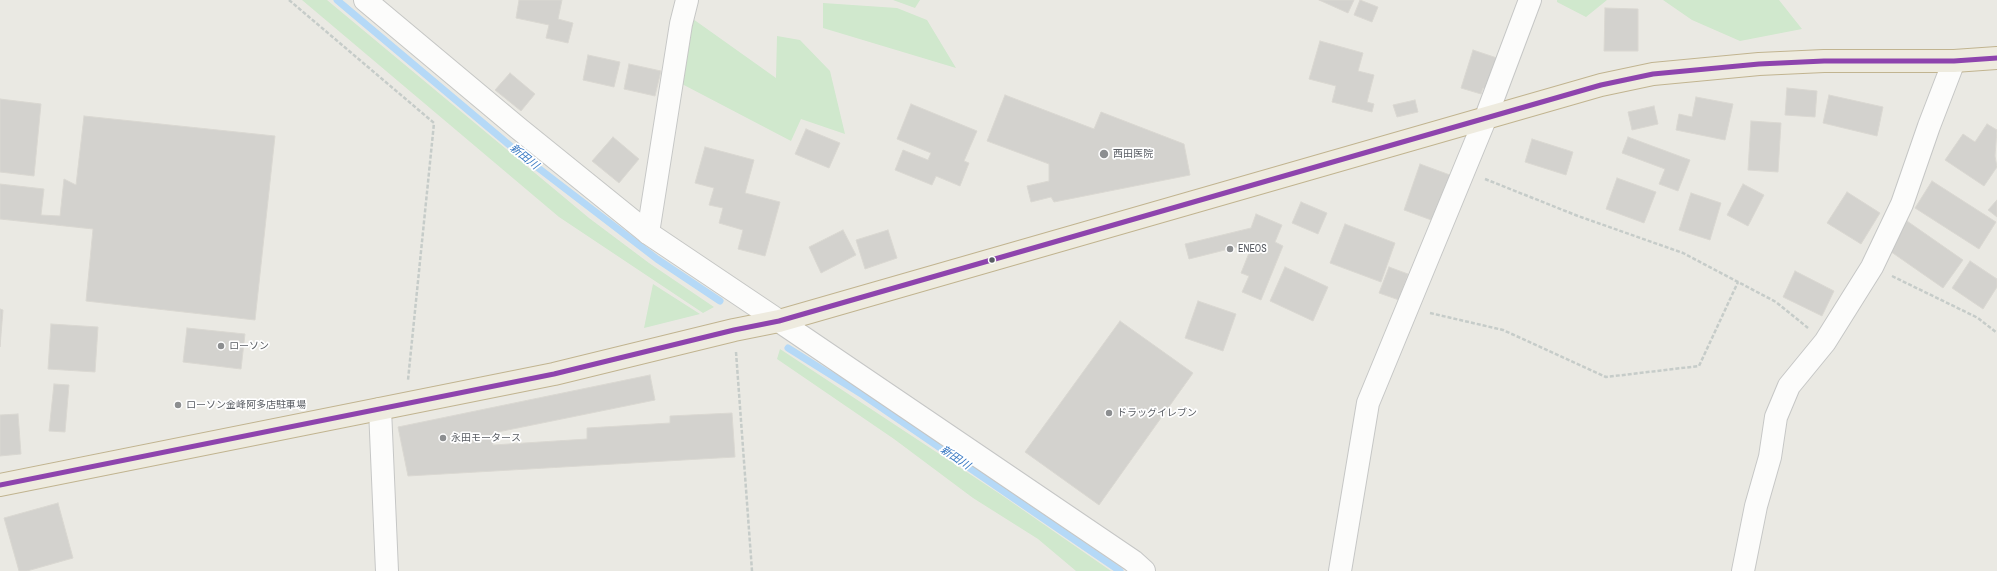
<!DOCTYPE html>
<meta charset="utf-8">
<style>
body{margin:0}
canvas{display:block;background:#eae9e3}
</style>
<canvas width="1997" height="571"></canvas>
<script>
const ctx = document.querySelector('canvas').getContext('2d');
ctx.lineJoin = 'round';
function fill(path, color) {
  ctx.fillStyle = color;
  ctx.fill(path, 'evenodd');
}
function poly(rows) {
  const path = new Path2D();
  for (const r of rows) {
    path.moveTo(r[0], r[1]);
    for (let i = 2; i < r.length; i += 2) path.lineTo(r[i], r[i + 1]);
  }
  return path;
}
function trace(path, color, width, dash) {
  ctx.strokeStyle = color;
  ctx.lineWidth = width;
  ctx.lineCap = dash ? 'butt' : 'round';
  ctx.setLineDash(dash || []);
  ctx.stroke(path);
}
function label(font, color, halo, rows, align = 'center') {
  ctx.font = font + ' "Archivo Narrow","Noto Sans JP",sans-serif';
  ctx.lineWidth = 3.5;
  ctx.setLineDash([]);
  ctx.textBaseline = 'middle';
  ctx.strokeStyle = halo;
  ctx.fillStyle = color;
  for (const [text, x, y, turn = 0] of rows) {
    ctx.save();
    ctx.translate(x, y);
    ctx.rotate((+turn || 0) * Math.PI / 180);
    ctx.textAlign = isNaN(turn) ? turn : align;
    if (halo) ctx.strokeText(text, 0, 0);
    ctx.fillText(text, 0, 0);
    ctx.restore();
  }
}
const green = poly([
 [302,0,327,0,589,218,649,263,714,307,703,313,559,217],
 [893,0,920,0,915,8],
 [1557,0,1607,0,1586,17,1557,2],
 [1663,0,1779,0,1802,29,1740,41,1692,20],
 [823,3,897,8,927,20,956,68,823,28],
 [693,19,776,78,777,36,800,40,830,71,845,134,801,119,791,141,682,84],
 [653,284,700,314,644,328],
 [780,349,1000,494,1111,571,1076,571,1038,539,973,498,894,439,777,359]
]);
const stream = poly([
 [337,0,520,154,657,259,720,301],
 [788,348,863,395,1120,571]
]);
const building = poly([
 [519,0,562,0,558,19,573,23,568,43,546,38,549,25,516,18,519,0],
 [1319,0,1354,0,1348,13,1319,0],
 [1360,0,1378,7,1372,22,1354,15,1360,0],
 [1605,8,1638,9,1638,51,1604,51,1605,8],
 [1320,41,1363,53,1358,71,1374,75,1367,102,1374,104,1372,112,1332,102,1336,86,1309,79,1320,41],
 [1473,50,1500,59,1490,91,1483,88,1481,94,1461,88,1473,50],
 [588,55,620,62,614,87,583,80,588,55],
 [629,64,661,71,655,96,624,89,629,64],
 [510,73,535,94,521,111,495,90,510,73],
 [1787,88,1817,91,1815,117,1785,115,1787,88],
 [1005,95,1094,129,1101,112,1184,144,1190,175,1054,202,1051,197,1031,202,1027,186,1049,181,1049,164,987,141,1005,95],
 [1829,95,1883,107,1877,136,1823,123,1829,95],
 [1696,97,1733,104,1725,140,1676,130,1679,114,1692,117,1696,97],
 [0,99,41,104,34,176,0,172,0,99],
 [1415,100,1418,112,1397,117,1393,105,1415,100],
 [911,104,977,131,964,161,969,163,960,186,936,176,932,185,895,170,903,150,928,160,931,153,897,139,911,104],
 [1654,106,1658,124,1632,130,1628,112,1654,106],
 [84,116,275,136,255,320,86,301,93,229,0,219,0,184,44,189,41,215,60,216,64,179,76,185,84,116],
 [1751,121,1781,123,1778,172,1748,170,1751,121],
 [1987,124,1997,130,1995,156,1997,167,1984,186,1945,160,1963,134,1975,142,1987,124],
 [806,129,840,143,829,168,795,154,806,129],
 [613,137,639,159,619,183,592,161,613,137],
 [1628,137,1690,160,1678,191,1659,184,1665,169,1622,153,1628,137],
 [1532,139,1573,152,1566,175,1525,162,1532,139],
 [705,147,754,160,745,193,780,202,765,256,738,249,743,230,719,223,723,208,709,205,714,188,695,183,705,147],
 [1420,164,1450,175,1434,221,1404,210,1420,164],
 [1617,178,1656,192,1644,223,1606,209,1617,178],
 [1932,181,1996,222,1979,249,1915,208,1932,181],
 [1743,184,1764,195,1748,226,1727,215,1743,184],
 [1847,192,1880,213,1861,244,1827,223,1847,192],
 [1691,193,1721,203,1710,240,1679,230,1691,193],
 [1997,200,1997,217,1988,210,1997,200],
 [1301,202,1327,213,1318,234,1292,223,1301,202],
 [1256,214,1282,225,1275,242,1283,246,1261,300,1242,292,1249,276,1241,273,1253,243,1189,259,1185,244,1251,228,1256,214],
 [1907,221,1963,260,1943,288,1887,249,1907,221],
 [1345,224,1395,243,1381,282,1330,263,1345,224],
 [843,230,856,255,821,273,809,247,843,230],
 [888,230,897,258,865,269,856,240,888,230],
 [1970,261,1997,279,1997,287,1983,309,1952,288,1970,261],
 [1285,267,1328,287,1313,321,1270,301,1285,267],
 [1389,267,1408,274,1399,300,1379,293,1389,267],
 [1795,271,1834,291,1822,316,1783,297,1795,271],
 [1198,301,1236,314,1223,351,1185,338,1198,301],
 [0,309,3,310,0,347,0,309],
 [1120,321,1193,373,1099,505,1025,452,1120,321],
 [51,324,98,327,95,372,48,369,51,324],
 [187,328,245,334,241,369,183,362,187,328],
 [650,375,655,400,493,433,493,445,587,439,587,428,670,423,670,416,732,413,735,457,408,476,398,427,650,375],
 [54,384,69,385,65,432,49,431,54,384],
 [18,414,21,454,0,456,0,415,18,414],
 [58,503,73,558,27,571,19,571,4,518,58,503]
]);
const path = poly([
 [289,0,434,123,408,380],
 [1485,179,1578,216,1683,253,1776,302,1808,328],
 [1892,276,1978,318,1997,333],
 [1430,313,1503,330,1606,377,1699,366,1738,282],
 [736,352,752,571]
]);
const street = poly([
 [648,233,681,24,687,0],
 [779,321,1133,561,1144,571],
 [380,409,387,571],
 [1340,571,1368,403,1486,117,1530,0],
 [1743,571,1756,506,1770,457,1776,417,1789,386,1825,342,1872,267,1902,204,1929,126,1954,61]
]);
const secondary = poly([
 [365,0,518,128,648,233,779,321]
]);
const highway = poly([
 [0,485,554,374,734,330,779,321,1601,85,1653,74,1759,64,1824,61,1954,61,1997,58]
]);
const bus1 = poly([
 [0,485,554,374,734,330,779,321,1601,85,1653,74,1759,64,1824,61,1954,61,1997,58]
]);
const markers = [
 [1104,154,5,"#8c8e90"],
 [1230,249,4,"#8c8e90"],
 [992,260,3.5,"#595d63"],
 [221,346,4,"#8c8e90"],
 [178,405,4,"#8c8e90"],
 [1109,413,4,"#8c8e90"],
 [443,438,4,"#8c8e90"]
];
const poiNames = [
 ["西田医院",1113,154],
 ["ENEOS",1238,249],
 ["ローソン",229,346],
 ["ローソン金峰阿多店駐車場",186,405],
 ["ドラッグイレブン",1117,413],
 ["永田モータース",451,438]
];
const waterNames = [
 ["新田川",524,157,39],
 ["新田川",955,458,34]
];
fill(green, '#d0e8cd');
trace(stream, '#b5d9f7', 7);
fill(building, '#d3d2ce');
trace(building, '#dad8d2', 1);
trace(street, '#c6c7c6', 24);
trace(secondary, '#c6c7c5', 24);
trace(highway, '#c1b490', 24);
trace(path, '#c6ccc9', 2.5, [4, 2]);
trace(street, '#fcfcfb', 22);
trace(secondary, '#fcfcfb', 22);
trace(highway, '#eeebdf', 22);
trace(bus1, '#8e44ad', 5);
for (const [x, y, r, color] of markers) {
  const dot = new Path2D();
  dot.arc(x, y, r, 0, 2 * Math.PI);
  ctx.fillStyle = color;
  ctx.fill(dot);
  trace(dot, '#fff', 1.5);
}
label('10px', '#595d63', '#fff', poiNames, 'left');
label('italic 11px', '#3677c2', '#fff', waterNames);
</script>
